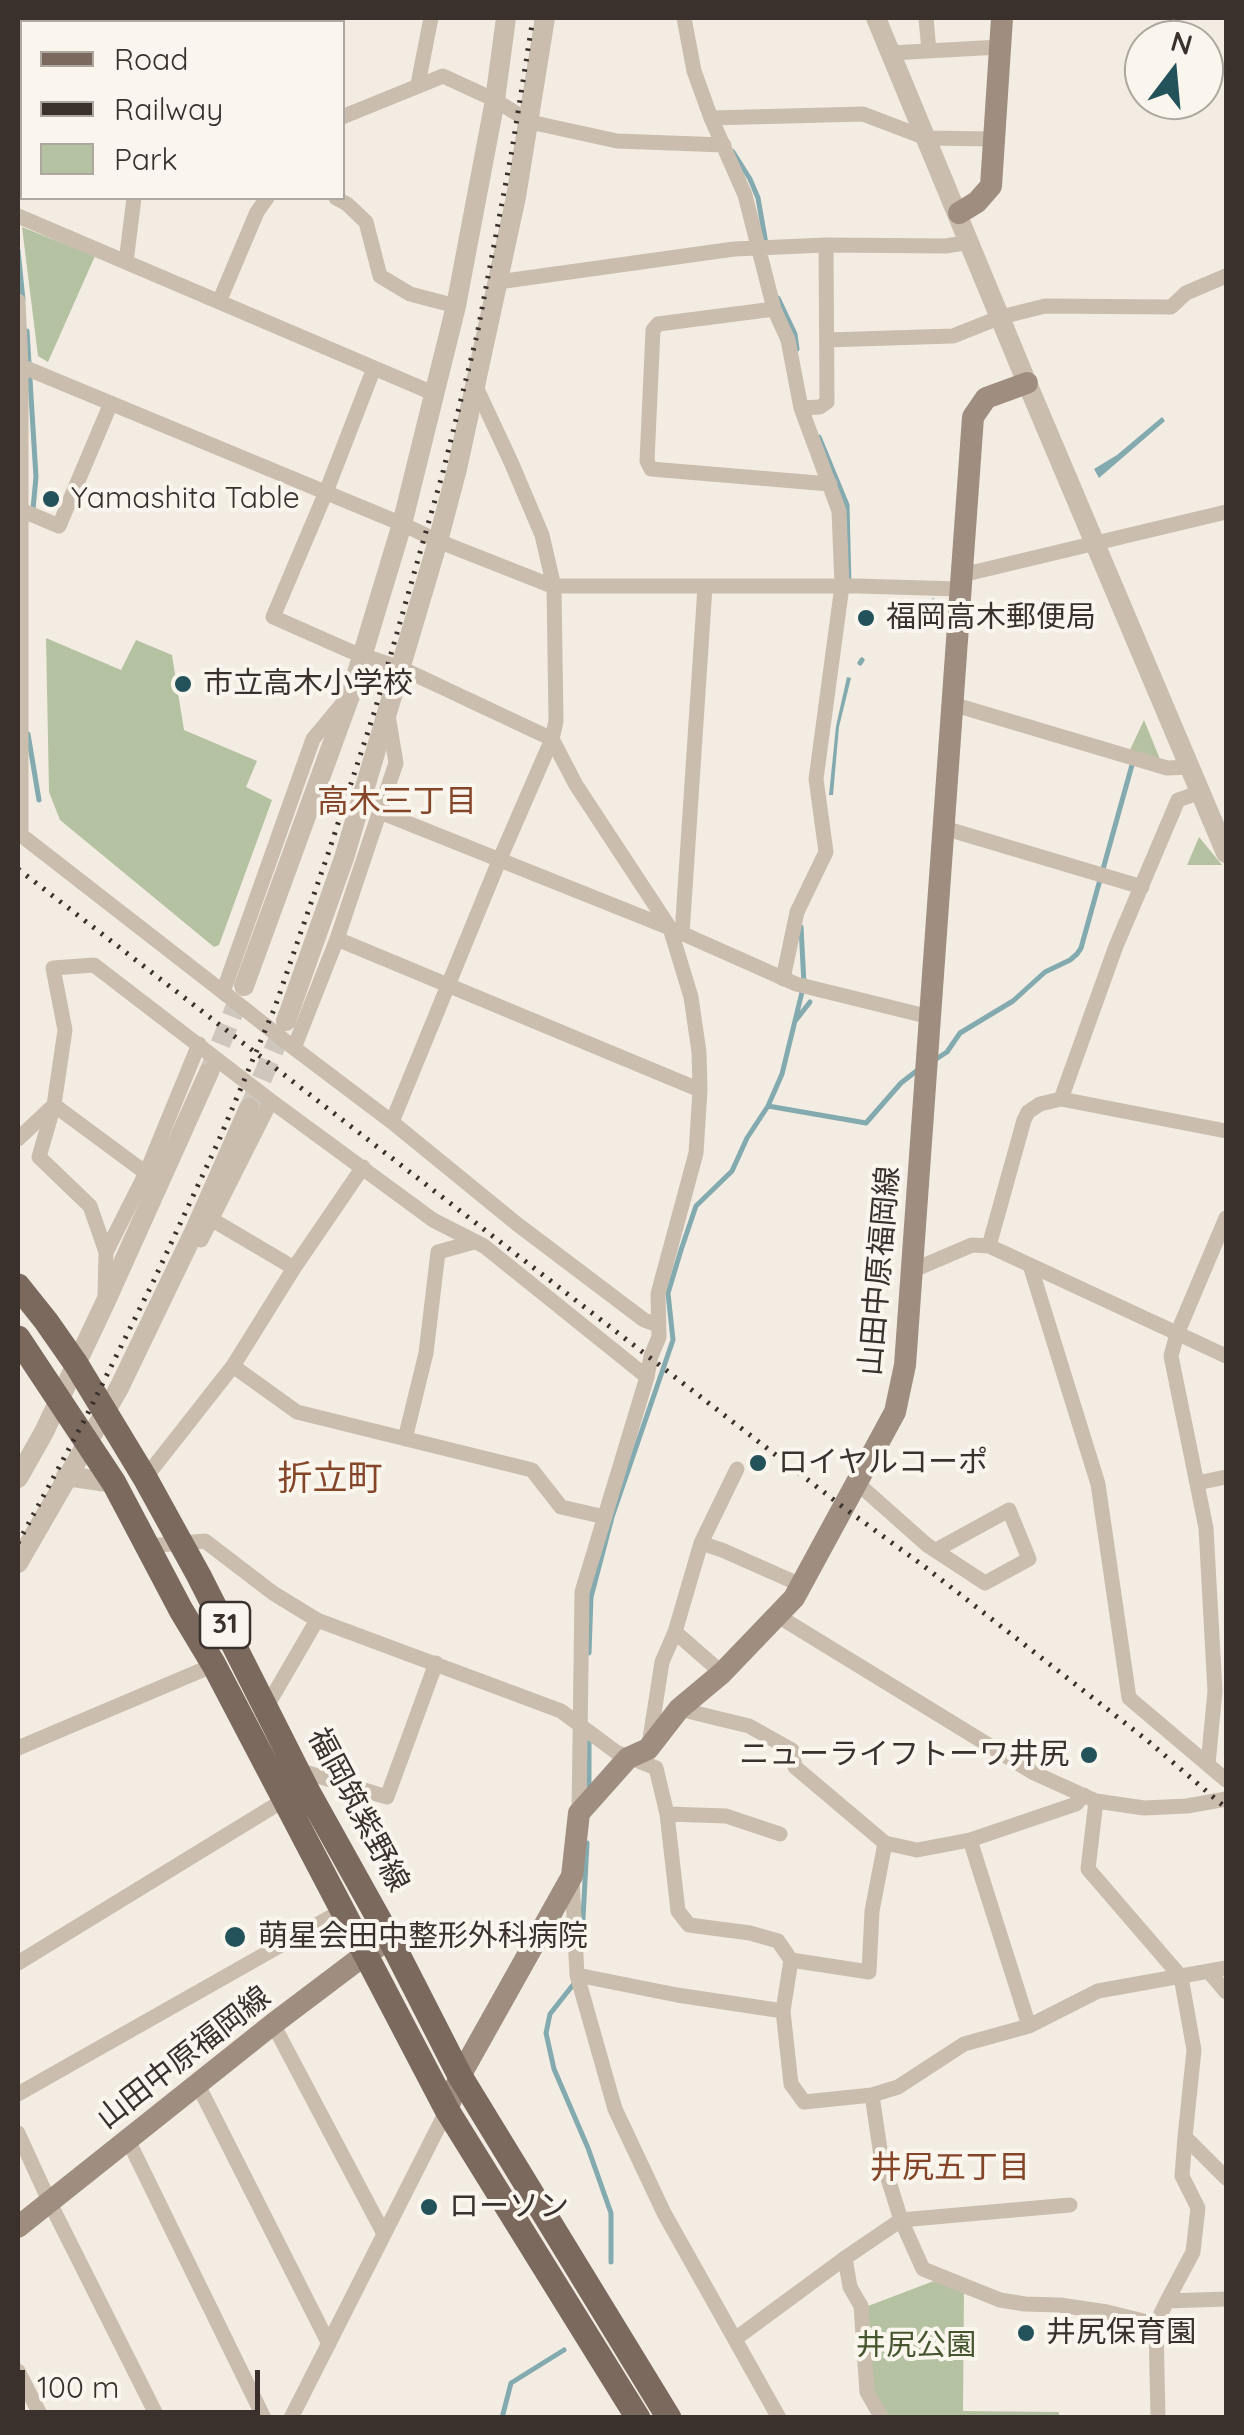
<!DOCTYPE html>
<meta charset="utf-8">
<style>
body{margin:0}
#map{position:relative;width:1244px;height:2435px;overflow:hidden;background:#f3ece2;font-family:Quicksand,sans-serif}
canvas{display:block}
.frame{position:absolute;inset:0;border:20px solid #3a312c;pointer-events:none}
.legend{position:absolute;left:20px;top:20px;width:325px;height:180px;box-sizing:border-box;background:#faf6ee;border:2px solid #ada7a0;margin:0;padding:12px 18px;list-style:none;font-size:30px;color:#3a312c}
.legend li{display:flex;align-items:center;gap:20px;height:50px}
.legend b{width:50px;border:2px solid #ada7a0}
.north{position:absolute;left:1124px;top:20px;width:100px;height:100px;box-sizing:border-box;background:#faf6ee;border:2px solid #ada7a0;border-radius:50%;rotate:16deg;font-size:28px;font-weight:700;line-height:40px;text-align:center;color:#3a312c}
.north::after{content:'';display:block;margin:auto;width:35px;height:45px;background:#23525a;clip-path:polygon(50% 0,100% 100%,50% 72%,0 100%)}
.scale{position:absolute;left:20px;top:2370px;width:240px;height:45px;box-sizing:border-box;border:5px solid #3a312c;border-top:0;padding-left:12px;font-size:30px;line-height:35px;white-space:nowrap;color:#3a312c;-webkit-text-stroke:8px #faf6ee;paint-order:stroke}
</style>
<div id="map">
<canvas width="1244" height="2435"></canvas>
<div class="frame"></div>
<ul class="legend">
<li><b style="height:12px;background:#7b695e"></b>Road</li>
<li><b style="height:12px;background:#3a312c"></b>Railway</li>
<li><b style="height:28px;background:#b5c2a2"></b>Park</li>
</ul>
<div class="north">N</div>
<div class="scale">100 m</div>
</div>
<script>
const ctx = document.querySelector('canvas').getContext('2d');
ctx.lineJoin = 'round';
function fill(path, color) {
  ctx.fillStyle = color;
  ctx.fill(path, 'evenodd');
}
function poly(rows) {
  const path = new Path2D();
  for (const r of rows) {
    path.moveTo(r[0], r[1]);
    for (let i = 2; i < r.length; i += 2) path.lineTo(r[i], r[i + 1]);
  }
  return path;
}
function trace(path, color, width, dash) {
  ctx.strokeStyle = color;
  ctx.lineWidth = width;
  ctx.lineCap = dash ? 'butt' : 'round';
  ctx.setLineDash(dash || []);
  ctx.stroke(path);
}
function label(font, color, halo, rows, align = 'center') {
  ctx.font = font + ' Quicksand,"Noto Sans JP",sans-serif';
  ctx.lineWidth = 8;
  ctx.setLineDash([]);
  ctx.textBaseline = 'middle';
  ctx.strokeStyle = halo;
  ctx.fillStyle = color;
  for (const [text, x, y, turn = 0] of rows) {
    ctx.save();
    ctx.translate(x, y);
    ctx.rotate((+turn || 0) * Math.PI / 180);
    ctx.textAlign = isNaN(turn) ? turn : align;
    if (halo) ctx.strokeText(text, 0, 0);
    ctx.fillText(text, 0, 0);
    ctx.restore();
  }
}
const green = poly([
 [22,227,95,256,48,362,38,356],
 [46,638,121,670,136,640,172,655,184,730,257,761,246,787,272,800,219,945,214,947,60,820,49,792],
 [1144,720,1162,764,1129,752],
 [1199,837,1222,865,1187,865],
 [939,2279,964,2289,963,2411,1059,2412,1059,2417,889,2417,871,2386,868,2306]
]);
const water = poly([
 [1162,417,1165,421,1099,478,1094,469,1117,455],
 [847,677,851,678,839,727,833,795,829,795,836,726]
]);
const stream = poly([
 [18,148,19,121],
 [733,152,750,179,758,198,766,244],
 [18,250,23,300],
 [778,298,795,334,797,349],
 [27,331,36,477,33,509],
 [819,437,847,505,849,585],
 [927,605,933,601],
 [860,663,862,660],
 [28,734,39,800],
 [796,1020,810,1002],
 [933,1061,947,1052,960,1033,1013,1001,1045,972,1070,960,1077,954,1081,948,1132,765],
 [768,1106,866,1123,901,1083,919,1069],
 [589,1653,591,1597,612,1517,673,1340,668,1293,681,1250,696,1206,732,1171,747,1138,768,1106,782,1074,804,984,801,927],
 [589,1738,589,1787],
 [582,1937,587,1843],
 [576,1981,550,2014,546,2033,554,2069,588,2148,611,2213,611,2262],
 [502,2418,511,2383,564,2350]
]);
const tertiaryTunnel = poly([
 [209,1072,244,986],
 [250,1107,286,1021]
]);
const minor = poly([
 [684,18,694,71,711,118,745,195,774,309,788,340,801,408,839,511,842,586,816,779,826,852,797,912,783,979],
 [926,18,929,51],
 [25,22,25,18],
 [150,22,150,18],
 [299,22,299,18],
 [891,53,1000,47],
 [418,84,431,18],
 [342,117,443,76,495,100,530,122,617,141,724,145],
 [18,118,22,51],
 [711,118,863,114,926,138,995,139],
 [336,198,347,204,366,222,380,276,410,294,456,306],
 [18,216,435,394],
 [126,262,134,198],
 [498,282,734,249,826,245,946,246,970,242],
 [18,301,21,366,21,835,223,992,313,739,343,703],
 [219,302,257,212,267,198],
 [774,309,658,324,653,330,647,461,651,469,830,484],
 [827,340,953,336,1001,317,1045,306,1171,307,1186,293,1226,276],
 [21,366,402,524,438,541,552,586,857,586,960,589],
 [374,368,326,492,273,617,350,651,401,668,552,739,576,785,670,928,691,997,699,1052,700,1090,696,1153,658,1294,659,1337,651,1356,647,1377,582,1592,579,1813],
 [476,387,511,462,542,535,554,587,556,721,552,739,499,861,392,1122,517,1224,644,1320,658,1325],
 [801,408,820,407,827,402,826,245],
 [21,510,59,526,111,403],
 [962,575,1226,512],
 [952,704,1167,768,1191,767],
 [380,812,670,928,796,984,930,1017],
 [944,828,1142,887],
 [682,934,705,587],
 [337,939,700,1090],
 [223,992,294,1048,392,1122],
 [294,1048,337,939,396,763,388,715],
 [1061,1099,1226,1131],
 [54,1105,39,1157,90,1206,106,1252],
 [18,1139,51,1108],
 [146,1173,54,1105,65,1030,53,968,94,965,271,1101,433,1220,484,1246,647,1377],
 [211,1219,294,1268],
 [201,1240,271,1101],
 [989,1246,1226,1356],
 [1030,1265,1098,1484,1129,1698,1226,1780],
 [911,1271,972,1245,989,1246,1024,1120,1028,1112,1040,1104,1061,1099,1116,946,1178,800,1201,792],
 [105,1294,106,1252,146,1173,199,1044],
 [233,1366,297,1412,532,1470,561,1507,605,1517],
 [405,1439,426,1353,438,1252,474,1242],
 [145,1478,233,1366,294,1268,363,1167],
 [856,1482,927,1545,985,1583,1029,1559,1009,1510,936,1550],
 [1197,1483,1226,1477],
 [701,1543,722,1550,801,1585],
 [148,1546,205,1541,273,1593,317,1620,561,1711,616,1752,656,1768,667,1814,678,1911,689,1925,750,1933,778,1941,791,1960,783,2011,791,2084,804,2102,872,2095,898,2087,964,2044,1029,2026,1098,1991,1226,1968],
 [778,1616,1034,1773,1096,1801,1144,1808,1187,1806,1226,1799],
 [722,1673,675,1632,701,1543,737,1469],
 [267,1706,317,1620],
 [679,1709,749,1726,792,1750,795,1767,885,1843,917,1850,970,1840,1076,1804,1084,1795],
 [649,1745,662,1662,675,1632],
 [18,1748,214,1665],
 [1208,1764,1215,1691,1206,1528,1171,1356,1177,1334,1226,1218],
 [298,1770,387,1797,436,1663],
 [1096,1801,1088,1869,1181,1977,1194,2050,1185,2137,1226,2178],
 [667,1814,726,1816,780,1834],
 [970,1840,1029,2026],
 [572,1878,577,1975,615,2109,664,2213,779,2418],
 [791,1960,869,1972,872,1911,885,1843],
 [18,1963,284,1800],
 [1209,1972,1226,1992],
 [577,1975,677,1995,783,2011],
 [273,2024,384,2234],
 [198,2085,329,2344],
 [18,2094,343,1910],
 [872,2095,881,2156,901,2220,923,2269,1000,2300,1025,2304,1060,2305,1107,2312,1156,2324],
 [18,2133,50,2203,158,2418],
 [128,2140,264,2418],
 [845,2258,850,2287,861,2306,867,2392,882,2418],
 [1167,2301,1193,2252,1198,2208,1182,2176,1185,2137],
 [735,2339,845,2258,901,2220,1070,2205],
 [18,2371,42,2418],
 [291,2418,447,2110],
 [1158,2418,1156,2324,1167,2301,1226,2299]
]);
const tertiary = poly([
 [876,18,1027,383,1226,853],
 [244,986,351,693,402,524,456,306,495,100,506,18],
 [286,1021,344,858,438,541,457,469,516,197,545,18],
 [66,1476,114,1483],
 [18,1478,44,1432,105,1303,209,1072],
 [18,1563,119,1388,195,1230,249,1108]
]);
const secondary = poly([
 [959,213,977,202,991,186,1002,18],
 [447,2110,460,2076,572,1876,579,1813,628,1758,648,1749,679,1709,722,1673,794,1598,895,1412,905,1365,973,417,986,398,1027,383],
 [18,2227,273,2024,367,1953,390,1939]
]);
const primary = poly([
 [18,1286,46,1321,76,1364,145,1478,199,1576,307,1790,390,1939,460,2076,669,2418],
 [18,1338,114,1483,181,1610,214,1665,447,2110,638,2418]
]);
const rail = poly([
 [18,869,843,1507,925,1567,1148,1741,1226,1808],
 [18,1543,84,1421,154,1280,219,1140,275,1007,329,851,375,710,443,472,477,335,512,150,533,18]
]);
const markers = [
 [51,499,10,"#23525a"],
 [866,618,10,"#23525a"],
 [183,684,10,"#23525a"],
 [758,1463,10,"#23525a"],
 [1089,1755,10,"#23525a"],
 [235,1937,12,"#23525a"],
 [429,2207,10,"#23525a"],
 [1026,2333,10,"#23525a"]
];
const shields = [
 [225,1625,50]
];
const shieldNames = [
 ["31",225,1625]
];
const poiNames = [
 ["Yamashita Table",71,499],
 ["福岡高木郵便局",886,618],
 ["市立高木小学校",203,684],
 ["ロイヤルコーポ",778,1463],
 ["ニューライフトーワ井尻",1069,1755,"right"],
 ["萌星会田中整形外科病院",258,1937],
 ["ローソン",449,2207],
 ["井尻保育園",1046,2333]
];
const streetNames = [
 ["山田中原福岡線",880,1271,-85],
 ["福岡筑紫野線",358,1810,62],
 ["山田中原福岡線",184,2058,-38]
];
const parkNames = [
 ["井尻公園",916,2346]
];
const neighbourhoodNames = [
 ["高木三丁目",397,802],
 ["井尻五丁目",950,2168]
];
const quarterNames = [
 ["折立町",330,1479]
];
fill(green, '#b5c2a2');
fill(water, '#82aaaf');
trace(stream, '#82aaaf', 5);
trace(tertiaryTunnel, '#cec7be', 20, [20, 10]);
trace(minor, '#cbbdae', 15);
trace(tertiary, '#cbbdae', 20);
trace(secondary, '#9f8d7f', 22);
trace(primary, '#7b695e', 25);
trace(rail, '#3a312c', 5, [2.5, 8]);
for (const [x, y, r, color] of markers) {
  const dot = new Path2D();
  dot.arc(x, y, r, 0, 2 * Math.PI);
  ctx.fillStyle = color;
  ctx.fill(dot);
  trace(dot, '#faf6ee', 4);
}
for (const [x, y, w] of shields) {
  const box = new Path2D();
  box.roundRect(x - w / 2, y - 23, w, 46, 8);
  ctx.fillStyle = '#faf6ee';
  ctx.fill(box);
  trace(box, '#3a312c', 2.5);
}
label('bold 28px', '#3a312c', null, shieldNames);
label('30px', '#3a312c', '#faf6ee', poiNames, 'left');
label('30px', '#3a312c', '#faf6ee', streetNames);
label('30px', '#465730', '#faf6ee', parkNames);
label('32px', '#854528', '#faf6ee', neighbourhoodNames);
label('35px', '#854528', '#faf6ee', quarterNames);
</script>
